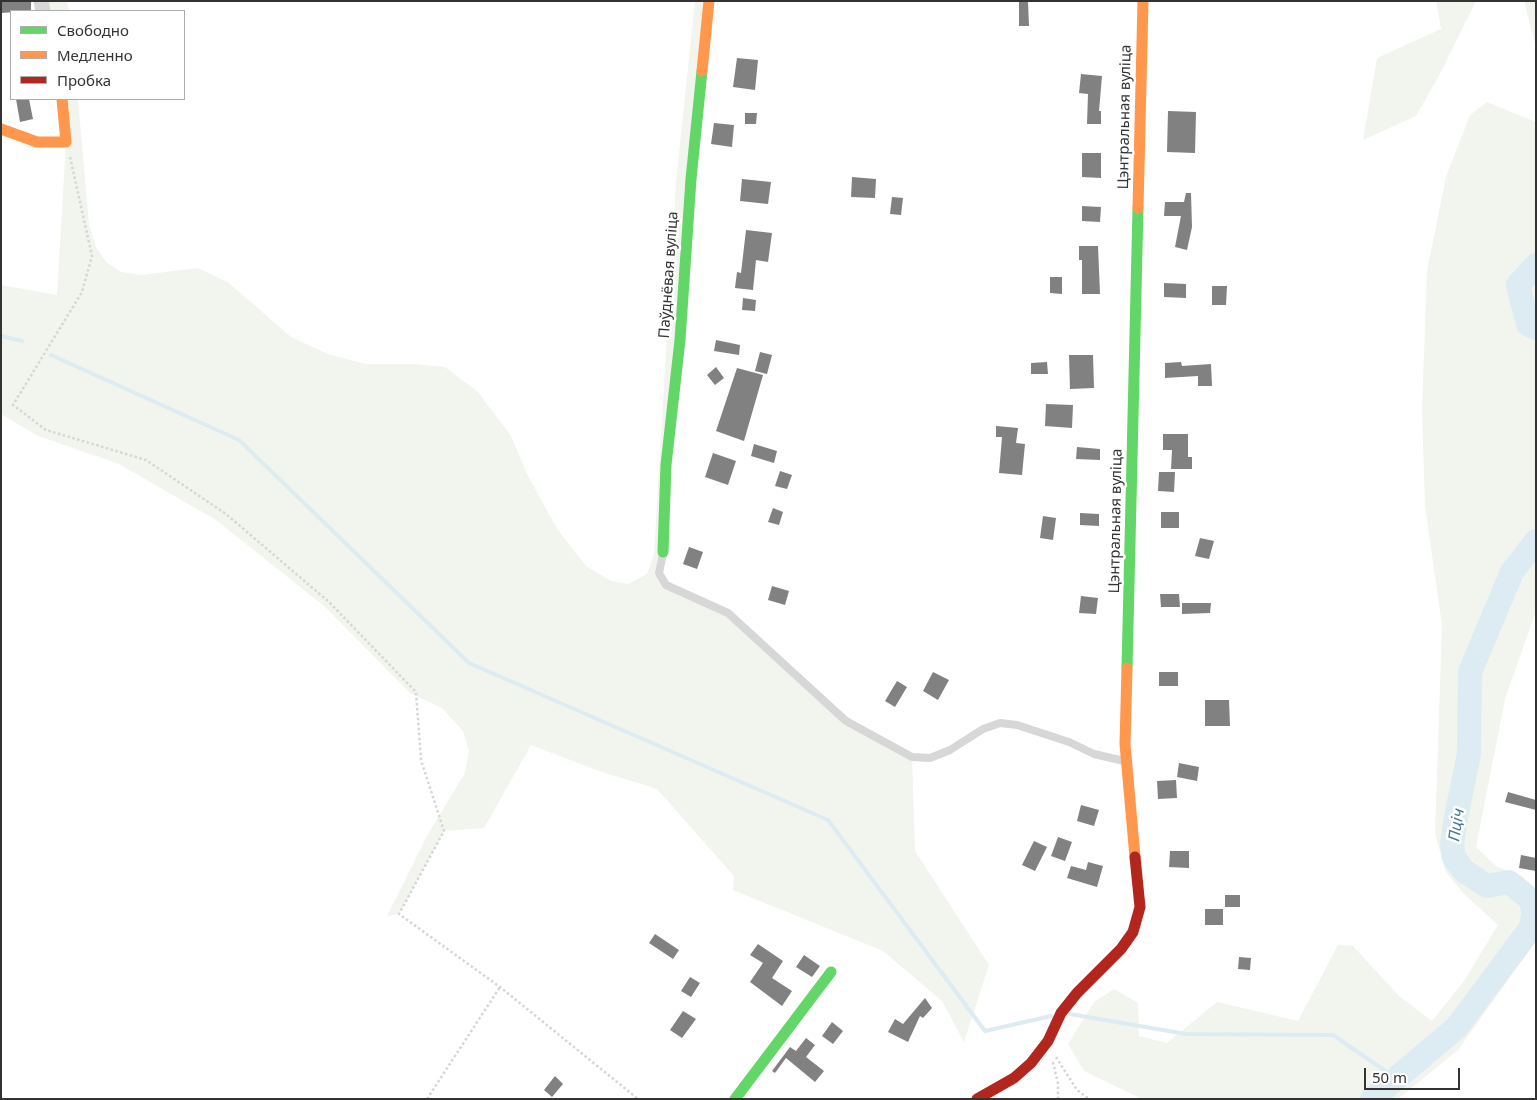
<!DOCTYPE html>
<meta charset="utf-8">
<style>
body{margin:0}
#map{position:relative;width:1537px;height:1100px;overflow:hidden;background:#fff;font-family:"Noto Sans",sans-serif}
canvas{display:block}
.frame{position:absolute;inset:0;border:2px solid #333;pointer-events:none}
.legend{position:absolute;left:10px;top:10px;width:175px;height:90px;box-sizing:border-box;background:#fff;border:1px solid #adadad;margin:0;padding:6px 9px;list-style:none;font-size:15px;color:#333}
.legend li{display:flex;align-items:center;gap:10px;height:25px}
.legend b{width:25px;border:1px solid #adadad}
.scale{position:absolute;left:1364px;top:1068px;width:96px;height:22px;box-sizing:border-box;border:2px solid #333;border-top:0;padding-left:6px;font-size:15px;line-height:18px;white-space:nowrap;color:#333;-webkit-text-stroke:4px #fff;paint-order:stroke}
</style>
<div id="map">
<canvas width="1537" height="1100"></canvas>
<div class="frame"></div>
<ul class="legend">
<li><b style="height:6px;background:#63d668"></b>Свободно</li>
<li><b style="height:6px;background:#ff974d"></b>Медленно</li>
<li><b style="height:6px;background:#b3261e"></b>Пробка</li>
</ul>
<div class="scale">50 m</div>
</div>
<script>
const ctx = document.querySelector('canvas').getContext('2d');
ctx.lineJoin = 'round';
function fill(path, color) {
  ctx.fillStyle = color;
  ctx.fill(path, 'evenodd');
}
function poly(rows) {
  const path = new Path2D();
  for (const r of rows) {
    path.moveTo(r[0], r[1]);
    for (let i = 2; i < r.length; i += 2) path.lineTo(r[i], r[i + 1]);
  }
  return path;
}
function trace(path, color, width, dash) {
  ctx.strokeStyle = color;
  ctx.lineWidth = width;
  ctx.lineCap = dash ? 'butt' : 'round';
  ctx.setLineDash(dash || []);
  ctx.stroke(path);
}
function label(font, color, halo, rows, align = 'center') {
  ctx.font = font + ' "Noto Sans",sans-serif';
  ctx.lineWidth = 5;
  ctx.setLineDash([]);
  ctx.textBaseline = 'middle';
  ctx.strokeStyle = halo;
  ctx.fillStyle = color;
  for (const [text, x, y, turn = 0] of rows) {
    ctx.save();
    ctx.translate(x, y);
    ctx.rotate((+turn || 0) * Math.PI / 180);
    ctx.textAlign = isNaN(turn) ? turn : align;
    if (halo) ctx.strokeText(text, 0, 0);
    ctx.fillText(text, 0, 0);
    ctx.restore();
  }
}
const green = poly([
 [41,1,67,1,69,11,43,11],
 [695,1,709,1,659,573,666,585,728,613,846,721,912,757,915,851,989,965,964,1042,942,1001,883,951,733,890,734,876,657,789,599,771,531,745,484,828,444,831,399,914,387,916,428,834,465,773,469,751,463,731,442,708,410,693,324,606,216,520,119,464,38,436,1,414,1,285,57,295,66,142,62,99,78,99,89,224,96,247,106,262,121,272,141,275,198,268,229,283,291,337,328,354,365,364,413,364,445,367,478,392,511,436,527,474,557,529,586,566,611,581,628,584,647,574,654,554,676,182],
 [1436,1,1476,1,1441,72,1416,116,1363,140,1377,58,1441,29],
 [1524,1,1536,1,1536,48],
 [1487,102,1536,122,1536,611,1505,699,1476,847,1496,866,1522,877,1536,889,1536,941,1458,1050,1398,1099,1142,1099,1084,1071,1068,1044,1094,1002,1114,989,1138,1003,1139,1036,1167,1043,1217,1002,1298,1021,1338,945,1353,946,1399,996,1432,1021,1464,981,1498,925,1464,894,1446,872,1435,834,1442,625,1425,506,1422,409,1427,271,1446,177,1470,115]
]);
const stream = poly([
 [1,336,22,341],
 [51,355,239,440,469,663,828,820,985,1031,1051,1016],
 [1070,1014,1186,1034,1333,1035,1397,1079]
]);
const river = poly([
 [1536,265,1518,285,1528,324,1536,328],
 [1372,1099,1457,1027,1530,929,1534,913,1530,899,1509,882,1487,886,1464,871,1454,858,1452,845,1456,817,1469,754,1470,672,1512,572,1536,541]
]);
const building = poly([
 [1,1,31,1,31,11,1,13],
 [1019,1,1028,1,1029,26,1019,26],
 [737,58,758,60,755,90,733,87],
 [1081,74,1102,76,1099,111,1101,111,1101,124,1087,124,1088,94,1079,93],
 [16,99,29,99,33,119,20,122],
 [1168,111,1196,112,1195,153,1167,152],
 [745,113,757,113,756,124,745,124],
 [714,123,734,125,732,147,711,144],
 [1082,153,1101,153,1101,178,1082,177],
 [852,177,876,179,875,198,851,197],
 [742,179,771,182,768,204,740,201],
 [1186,193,1191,193,1192,227,1187,250,1175,247,1181,216,1164,216,1165,202,1184,202],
 [892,197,903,198,901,215,890,214],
 [1082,206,1101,207,1100,222,1082,221],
 [746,230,772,233,768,262,756,260,753,290,735,288,737,272,741,273],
 [1079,246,1098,246,1100,294,1082,294,1082,260,1079,260],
 [1050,277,1062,277,1062,294,1050,293],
 [1164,283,1186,284,1186,298,1164,297],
 [1212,286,1227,286,1226,305,1212,305],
 [743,298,756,300,755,311,742,310],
 [716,340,740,345,739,355,714,351],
 [760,352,772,355,767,374,755,371],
 [1069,355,1093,355,1094,388,1070,389],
 [1047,362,1048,374,1031,374,1031,363],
 [1181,362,1182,366,1211,364,1212,386,1198,386,1198,376,1165,378,1165,363],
 [716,367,724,378,715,385,707,375],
 [737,368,763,375,744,441,716,431],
 [1046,404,1073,405,1072,428,1045,426],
 [996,426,1018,428,1016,443,1025,444,1022,475,999,473,1002,437,996,437],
 [1163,434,1188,434,1188,457,1192,457,1192,469,1171,469,1172,450,1163,450],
 [754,444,777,451,774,463,751,456],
 [1077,447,1100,449,1100,460,1076,459],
 [713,453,736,461,728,485,705,477],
 [780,471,792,475,787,489,775,486],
 [1159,472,1175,472,1174,492,1158,491],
 [773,508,783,512,779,525,768,522],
 [1161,512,1179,512,1179,528,1161,528],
 [1080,513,1099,514,1099,526,1080,525],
 [1043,516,1056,518,1053,540,1040,538],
 [1200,538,1214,541,1209,559,1195,556],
 [689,547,703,552,697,569,683,564],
 [772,586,789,591,785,605,768,600],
 [1160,594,1179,594,1180,607,1161,607],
 [1081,596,1098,598,1096,614,1079,613],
 [1182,603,1211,603,1210,613,1182,614],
 [933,672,949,680,938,700,923,691],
 [1159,672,1178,672,1178,686,1159,686],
 [897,681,907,687,895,707,885,701],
 [1205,700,1229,700,1230,726,1205,726],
 [1179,763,1199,767,1197,781,1177,777],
 [1176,780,1177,798,1158,799,1157,781],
 [1508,792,1536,800,1536,810,1505,802],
 [1081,805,1099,810,1094,826,1077,821],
 [1058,837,1072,842,1065,861,1051,856],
 [1034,841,1047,847,1035,871,1022,865],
 [1170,851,1189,851,1189,868,1169,867],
 [1521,855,1536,858,1536,871,1519,868],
 [1088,862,1103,866,1097,887,1067,878,1071,866,1086,870],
 [1225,895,1240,895,1240,907,1225,907],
 [1205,909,1223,909,1223,925,1205,925],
 [655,934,679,950,673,959,649,943],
 [758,944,783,961,772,978,792,991,782,1006,750,982,763,963,750,955],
 [804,955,820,966,812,977,796,967],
 [1239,957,1251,958,1250,970,1238,969],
 [690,977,700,983,691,997,681,991],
 [925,998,932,1008,923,1018,920,1016,908,1042,888,1032,895,1019,903,1024],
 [683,1011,696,1019,682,1038,670,1030],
 [832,1022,843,1031,833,1044,822,1036],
 [806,1038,815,1045,806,1057,824,1071,815,1082,786,1058,775,1073,772,1071,790,1047,796,1051],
 [555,1076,563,1084,552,1097,544,1090]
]);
const path = poly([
 [70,157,92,256,82,292,13,405,46,430,146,460,226,514,329,602,416,692,421,760,444,831,399,914,500,987,638,1099],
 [1056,1057,1077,1090,1089,1099],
 [1053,1062,1058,1084,1058,1099],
 [427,1099,500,987]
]);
const lane = poly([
 [663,554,659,573,666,585,728,613,846,721,912,757,930,758,950,750,983,729,1000,723,1017,725,1069,742,1094,754,1124,761]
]);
const street = poly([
 [41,1,43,11]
]);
const fast = poly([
 [663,552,666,465,680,340,691,179,702,71],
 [1127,668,1138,208],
 [735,1099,831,972]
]);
const slow = poly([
 [702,71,709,1],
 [1,129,37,142,66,142,62,99],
 [1138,208,1143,1],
 [1127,668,1125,744,1135,857]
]);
const jam = poly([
 [977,1099,1014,1078,1031,1063,1048,1041,1061,1013,1077,993,1121,949,1133,932,1140,907,1135,857]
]);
const streetNames = [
 ["Цэнтральная вуліца",1125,117,-89],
 ["Паўднёвая вуліца",669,275,-86],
 ["Цэнтральная вуліца",1116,521,-89]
];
const waterNames = [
 ["Пціч",1457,825,-81]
];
fill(green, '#f1f5ed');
trace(stream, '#ddebf3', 4);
trace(river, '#ddebf3', 24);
fill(building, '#818181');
trace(path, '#d6d6d6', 2.5, [2.5, 2.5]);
trace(lane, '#d7d7d7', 8);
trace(street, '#d7d7d7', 15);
trace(fast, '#63d668', 11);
trace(slow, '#ff974d', 11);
trace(jam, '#b3261e', 11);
label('15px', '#333', '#fff', streetNames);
label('italic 16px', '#3f7597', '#fff', waterNames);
</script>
